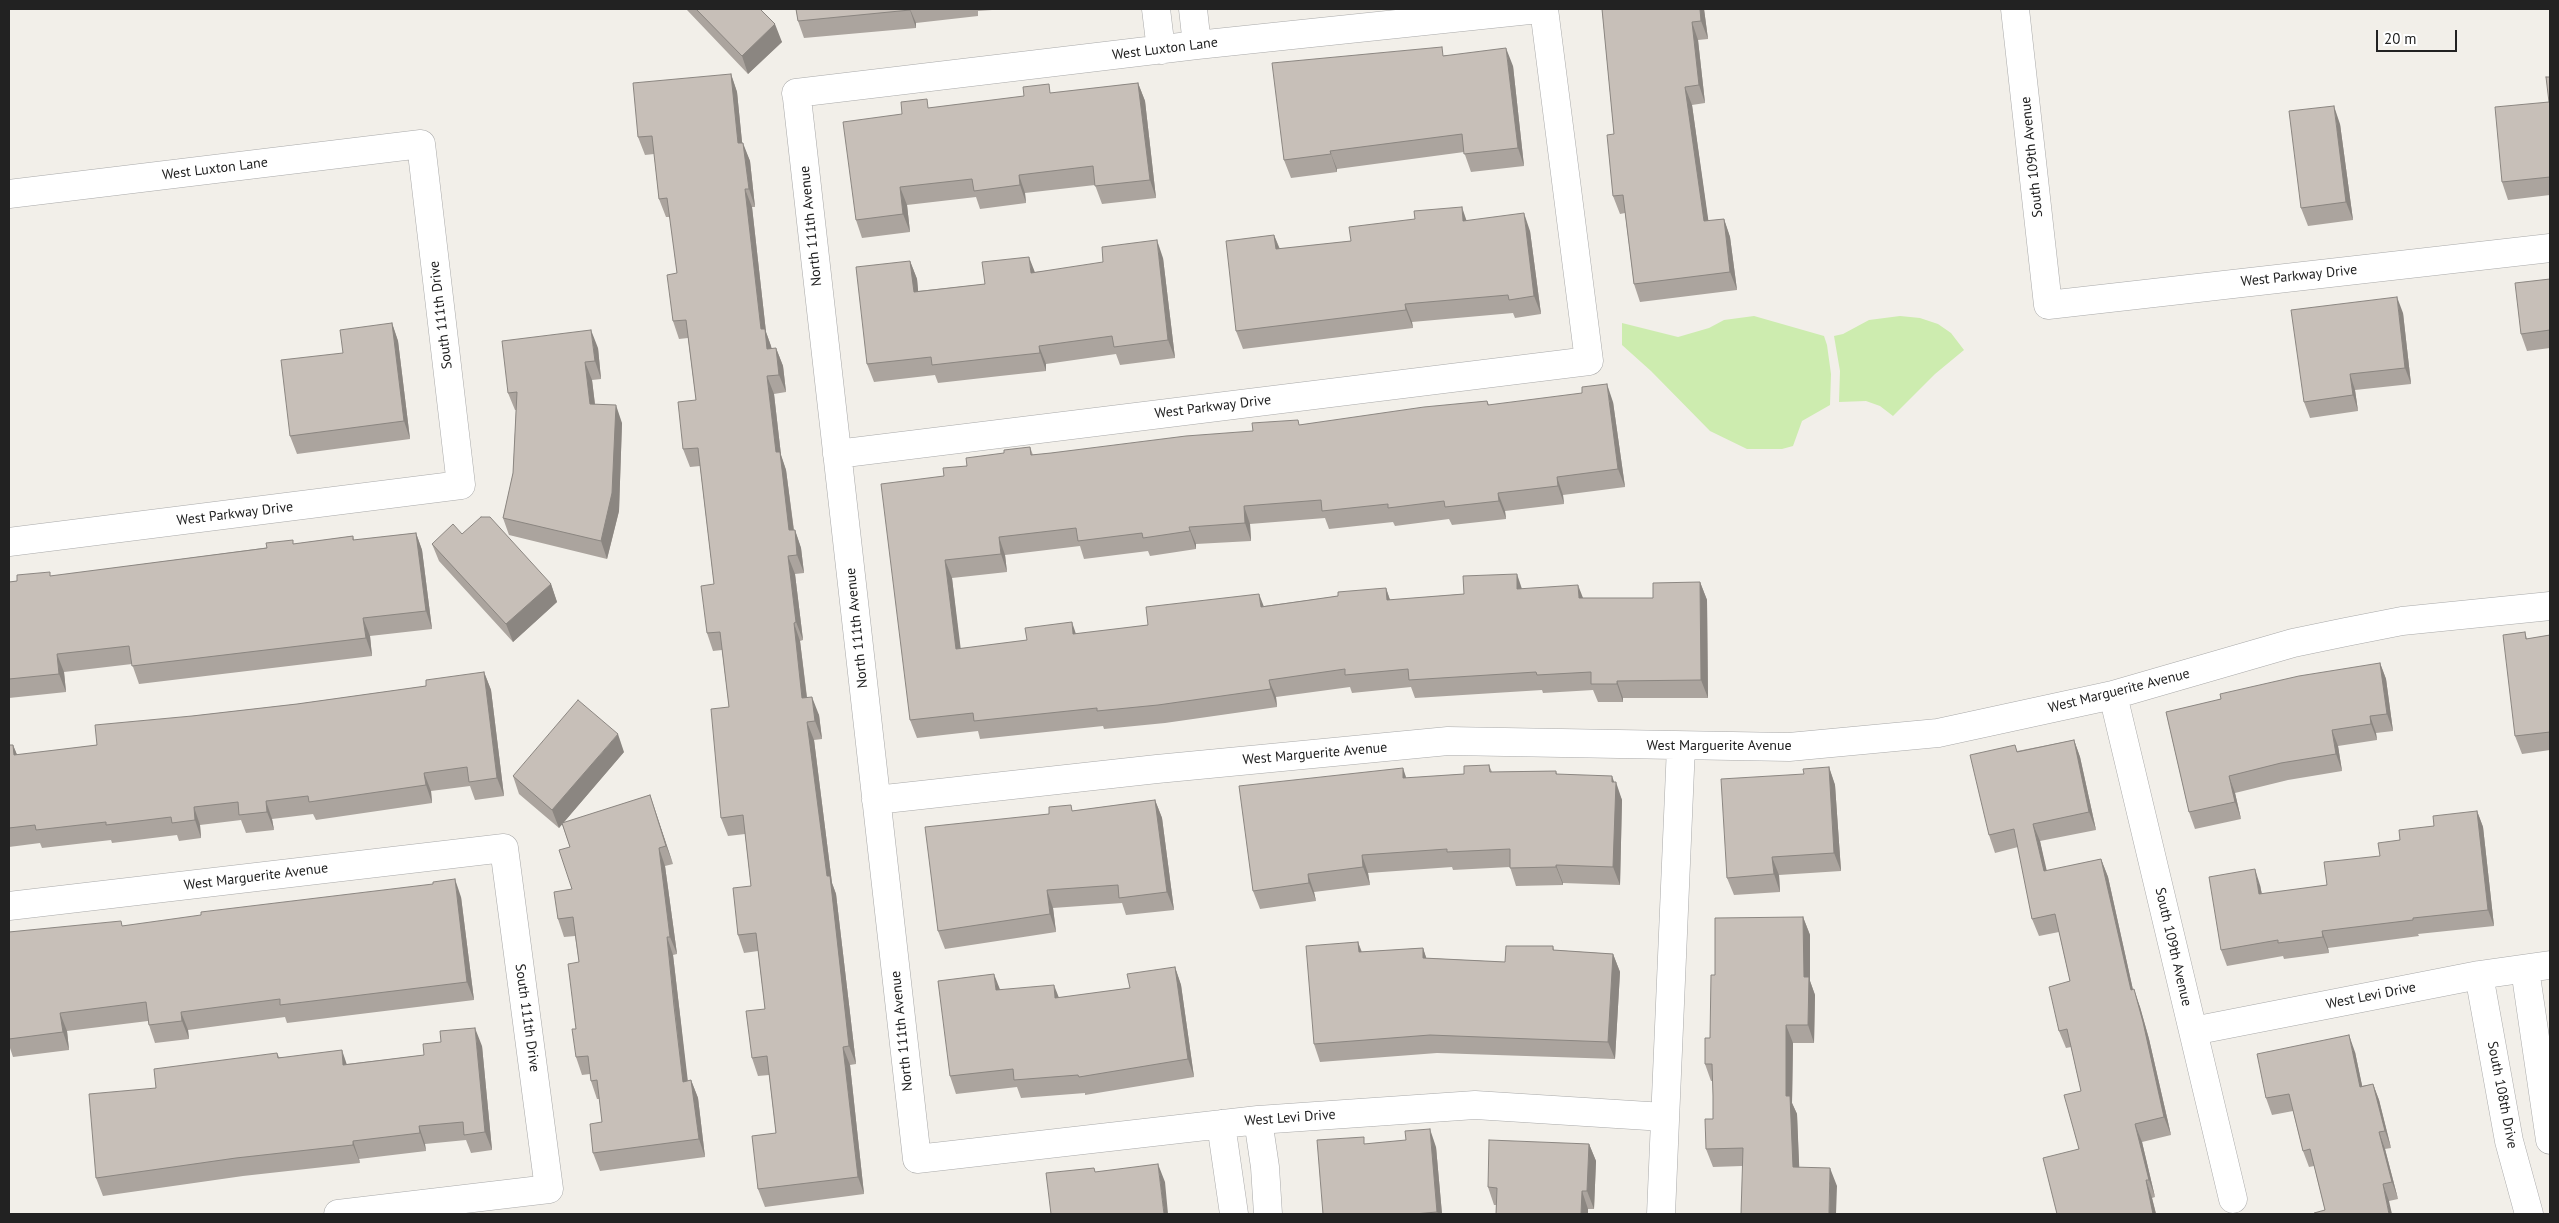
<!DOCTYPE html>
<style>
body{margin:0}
#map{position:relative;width:2559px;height:1223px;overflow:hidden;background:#f2efe9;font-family:"PT Sans",sans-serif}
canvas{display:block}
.frame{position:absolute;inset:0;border:10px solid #222;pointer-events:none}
.scale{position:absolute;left:2376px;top:30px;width:81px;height:22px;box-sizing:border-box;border:2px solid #222;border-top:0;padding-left:6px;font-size:15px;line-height:18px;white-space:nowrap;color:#222;-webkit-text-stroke:4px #fff;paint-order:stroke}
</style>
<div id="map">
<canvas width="2559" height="1223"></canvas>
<div class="frame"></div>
<div class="scale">20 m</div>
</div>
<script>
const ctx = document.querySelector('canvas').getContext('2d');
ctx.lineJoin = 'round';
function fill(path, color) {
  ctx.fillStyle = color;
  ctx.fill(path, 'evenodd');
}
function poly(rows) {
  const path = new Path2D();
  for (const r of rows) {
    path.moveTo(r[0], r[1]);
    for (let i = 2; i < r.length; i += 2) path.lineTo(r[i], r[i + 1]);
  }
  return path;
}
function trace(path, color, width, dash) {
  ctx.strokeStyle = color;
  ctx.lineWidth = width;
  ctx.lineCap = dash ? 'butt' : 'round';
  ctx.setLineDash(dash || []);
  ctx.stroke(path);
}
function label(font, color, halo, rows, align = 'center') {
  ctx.font = font + ' "PT Sans",sans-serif';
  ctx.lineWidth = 4;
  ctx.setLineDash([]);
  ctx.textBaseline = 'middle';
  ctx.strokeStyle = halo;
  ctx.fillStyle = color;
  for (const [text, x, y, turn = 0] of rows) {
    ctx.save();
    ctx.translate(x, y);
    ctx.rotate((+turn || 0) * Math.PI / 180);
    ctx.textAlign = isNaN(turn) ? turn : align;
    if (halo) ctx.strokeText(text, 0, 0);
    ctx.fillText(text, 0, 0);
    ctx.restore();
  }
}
const grass = poly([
 [1754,316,1824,336,1827,345,1831,374,1830,405,1802,421,1793,446,1782,449,1747,449,1710,431,1651,371,1622,345,1622,323,1678,337,1709,328,1724,320],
 [1900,316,1920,318,1938,324,1951,333,1964,350,1935,374,1893,416,1880,406,1866,401,1839,402,1840,371,1834,336,1843,334,1869,320]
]);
const minor = poly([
 [1156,9,1161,50],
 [1193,9,1197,45],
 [1539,9,1197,45,796,93,797,98,917,1159,1258,1120,1475,1105,1664,1117],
 [2015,9,2048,305,2550,248],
 [9,194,421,144,461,485,9,542],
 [837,454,1589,361,1544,9],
 [2113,695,2233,1199],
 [876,800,1157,769,1448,741,1789,747,1938,733,2113,695,2293,643,2346,632,2402,621,2550,606],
 [9,906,504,848,549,1189,338,1214],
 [2525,969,2550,1140],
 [2479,975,2509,1141,2529,1214],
 [2193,1031,2479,975,2550,965],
 [1258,1120,1265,1167,1268,1214],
 [1221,1124,1234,1214],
 [1661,1214,1681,746]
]);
const wall = poly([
 [687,9,760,9,782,42,748,74,687,10],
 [796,9,1006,9,978,11,978,16,916,23,916,28,804,38,798,21],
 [1602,9,1704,9,1708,39,1698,40,1705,103,1692,105,1708,221,1724,219,1730,237,1737,290,1640,302,1634,284,1625,213,1620,214,1613,196,1614,134],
 [1445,55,1513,66,1524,166,1471,172,1464,152,1337,169,1337,172,1291,178,1284,160],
 [731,74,737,92,742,143,750,161,755,207,752,207,766,332,772,349,776,348,783,366,786,392,774,394,781,455,786,470,794,530,795,530,801,548,804,573,795,574,803,640,800,641,807,697,819,715,822,739,814,740,832,883,836,894,856,1064,850,1065,864,1194,765,1207,758,1189,776,1133,769,1075,758,1076,752,1058,765,1009,758,951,744,953,738,935,751,886,745,834,728,836,721,818,729,707,722,650,713,651,707,633,714,584,700,466,690,467,683,449,696,400,688,338,679,339,673,321,677,273,670,217,666,217,659,199,654,154,645,155,638,137],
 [2550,77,2550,195,2508,200,2502,182,2549,102],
 [1138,83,1145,101,1156,198,1102,204,1095,185,1025,193,1026,203,980,209,976,197,907,205,910,232,862,238,856,220,930,108],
 [2340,124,2353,220,2308,226,2301,208],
 [1466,220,1530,231,1541,314,1515,318,1513,313,1412,322,1413,328,1243,349,1236,331,1274,235,1280,249,1351,241],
 [1163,258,1175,358,1120,365,1116,354,1046,364,1046,371,1000,376,938,383,935,375,874,382,867,364,910,261,917,279,918,291,985,284,1035,272],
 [2550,279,2550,348,2527,351,2521,334],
 [2403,313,2411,384,2355,390,2358,411,2310,418,2304,402],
 [392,323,398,341,410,439,297,454,290,436,343,353],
 [598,348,601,379,592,380,595,404,622,423,619,511,607,559,509,535,503,518,513,473,516,410,515,410,508,393],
 [1487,401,1489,405,1613,402,1625,487,1563,495,1564,504,1505,511,1506,519,1452,525,1449,519,1395,526,1393,522,1329,529,1325,518,1250,524,1251,541,1196,544,1196,549,1150,556,1148,551,1084,559,1080,546,1005,555,1007,572,952,578,960,649,1148,625,1264,606,1338,596,1386,588,1390,600,1522,589,1583,598,1653,598,1700,582,1707,600,1708,698,1623,698,1623,702,1598,702,1593,690,1543,693,1542,690,1415,698,1411,687,1352,693,1350,687,1276,697,1277,707,1165,723,1104,729,1103,726,980,739,978,731,917,738,910,720,944,476,967,466,1030,447,1033,455,1253,431],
 [416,533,422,550,432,629,370,636,372,656,139,684,132,664,64,672,66,692,9,698,9,582,353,536,354,540],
 [462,534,551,584,557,602,513,642,439,561,432,544],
 [2525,632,2527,639,2550,635,2550,750,2522,754,2515,736],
 [2380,663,2386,679,2393,731,2376,733,2377,740,2338,746,2342,771,2288,780,2235,793,2241,819,2195,829,2189,812,2166,712],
 [484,672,491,690,504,796,475,800,470,786,431,791,432,803,316,820,313,814,272,819,274,830,246,833,241,820,200,825,201,838,179,841,177,835,112,843,111,840,42,848,40,843,9,847,9,745,13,745,17,755,97,745,192,716,297,704,426,686],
 [2074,740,2080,757,2096,830,2040,841,2046,871,2101,859,2108,877,2133,990,2140,1007,2149,1039,2171,1135,2142,1142,2155,1197,2152,1198,2156,1214,2057,1214,2079,1149,2081,1091,2071,1047,2066,1048,2059,1031,2070,981,2059,932,2039,936,2032,919,2018,847,1995,853,1989,835,2015,745,2017,751],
 [624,752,563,823,650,795,673,864,665,866,677,954,673,955,681,1024,687,1081,691,1080,698,1098,705,1157,600,1171,593,1153,602,1122,600,1099,597,1099,591,1081,590,1074,582,1075,576,1057,576,1029,579,962,575,936,564,937,558,919,572,889,570,847,562,824,559,828,519,794,513,776],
 [1489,765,1492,772,1556,771,1557,774,1614,782,1622,800,1620,885,1563,883,1563,885,1516,886,1510,867,1453,870,1452,867,1368,873,1370,885,1314,892,1316,901,1260,909,1253,891,1406,778,1464,774],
 [1829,767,1835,785,1841,871,1779,875,1780,892,1734,895,1727,878,1804,774],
 [1155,800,1162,818,1174,910,1126,915,1122,903,1053,908,1056,932,945,949,938,931,1049,814],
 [2477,811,2483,827,2494,926,2418,934,2419,936,2328,948,2329,953,2284,959,2283,956,2227,966,2221,950,2260,885,2262,894,2327,885,2380,856,2400,840,2434,826],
 [461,897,474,1000,287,1023,285,1017,188,1030,189,1039,155,1043,149,1025,148,1021,67,1031,69,1050,13,1057,9,1045,9,932,123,926],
 [1803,917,1810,935,1810,981,1815,995,1814,1043,1793,1043,1792,1103,1797,1114,1799,1167,1837,1186,1742,1166,1713,1167,1706,1149,1713,1119,1713,1081,1711,1081,1705,1064,1710,1038,1715,975],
 [1358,942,1362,952,1423,948,1426,958,1505,962,1553,946,1554,950,1613,954,1620,972,1615,1059,1437,1053,1320,1062,1314,1044],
 [1175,967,1181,985,1194,1077,1085,1095,1085,1093,1021,1098,1017,1087,956,1094,950,1076,1000,990,1059,998,1130,988],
 [482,1046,492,1150,471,1153,466,1140,425,1144,426,1151,359,1159,360,1163,243,1176,103,1196,96,1178,156,1088,277,1053,279,1057,347,1064,424,1055],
 [2355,1052,2362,1086,2373,1084,2379,1100,2391,1148,2385,1149,2398,1199,2389,1201,2325,1210,2314,1166,2309,1167,2303,1151,2293,1111,2272,1115,2266,1098],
 [1366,1144,1436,1147,1442,1214,1323,1214],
 [1589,1144,1596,1161,1594,1209,1588,1209,1588,1214,1496,1214,1496,1205,1494,1205,1488,1187]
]);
const shadedWall = poly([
 [910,9,916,23,916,28,910,10],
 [1700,9,1704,9,1708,39,1701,21],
 [1692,22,1698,40,1705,103,1699,85],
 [775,24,782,42,748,74,742,56],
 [1506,48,1513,66,1524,166,1518,148],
 [731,74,737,92,744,161,738,143],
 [1138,83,1145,101,1156,198,1150,180],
 [1685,87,1692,105,1711,239,1704,221],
 [2334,106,2340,124,2353,220,2346,202],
 [743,143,750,161,755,207,749,189],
 [1330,151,1337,169,1337,172],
 [1019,175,1025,193,1026,203,1020,185],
 [900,187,907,205,910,232,903,214],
 [745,189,752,207,766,332,771,346,774,367,767,349,761,329],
 [1462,207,1468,225,1463,221],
 [1524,213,1530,231,1541,314,1534,296],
 [1724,219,1730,237,1737,290,1730,272],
 [1274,235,1281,253,1276,249],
 [1157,240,1163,258,1175,358,1168,340],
 [1029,257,1036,275,1031,273],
 [910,261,917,279,920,310,914,292],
 [2397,297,2403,313,2411,384,2405,368],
 [1405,304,1412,322,1413,328,1406,310],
 [392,323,398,341,410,439,404,421],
 [591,330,598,348,601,379,595,361],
 [1039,346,1046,364,1046,371,1040,353],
 [776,348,783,366,786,392,779,375],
 [585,362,592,380,597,422,590,404],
 [2350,374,2355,390,2358,411,2353,395],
 [767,376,774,394,781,455,786,470,796,548,789,530,776,452],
 [1607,384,1613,402,1625,487,1618,469],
 [616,405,622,423,619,511,607,559,601,541],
 [1557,477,1563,495,1564,504,1558,486],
 [1498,493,1505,511,1506,519,1499,501],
 [1244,506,1250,524,1251,541,1245,523],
 [1189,527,1196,544,1196,549,1190,531],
 [795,530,801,548,804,573,797,555],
 [416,533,422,550,432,629,426,611],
 [999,537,1005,555,1007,572,1001,554],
 [788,556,795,574,803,640,796,622],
 [945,560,952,578,963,667,956,649],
 [1517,574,1523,592,1517,589],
 [1700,582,1707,600,1708,698,1701,680],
 [551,584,557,602,513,642,506,624],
 [1578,585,1585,603,1579,598],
 [1386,588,1392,606,1387,600],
 [1259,594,1266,612,1261,607],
 [363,618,370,636,372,656,366,638],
 [1072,622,1078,640,1073,634],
 [794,623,800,641,809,716,802,698],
 [57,654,64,672,66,692,59,674],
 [2380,663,2386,679,2393,731,2387,714],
 [484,672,491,690,504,796,497,778],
 [1269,680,1276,697,1277,707,1271,689],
 [1617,681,1623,698,1623,702,1617,684],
 [812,697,819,715,822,739,815,721],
 [2370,716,2376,733,2377,740,2371,724],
 [807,722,814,740,832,883,836,894,856,1064,849,1046],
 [2332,730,2338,746,2342,771,2336,754],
 [618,734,624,752,559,828,552,810],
 [2074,740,2080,757,2096,830,2089,812],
 [13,745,20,762,14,755],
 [1829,767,1835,785,1841,871,1834,853],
 [1403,768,1409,786,1403,778],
 [424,773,431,791,432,803,426,785],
 [1612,776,1616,787,1616,782,1622,800,1620,885,1613,867],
 [2229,776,2235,793,2241,819,2235,802],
 [650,795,673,864,666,846],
 [1155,800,1162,818,1174,910,1167,892],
 [266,801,272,819,274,830,267,812],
 [194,807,200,825,201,838,195,820],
 [2477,811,2483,827,2494,926,2488,910],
 [2033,824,2040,841,2051,889,2044,871],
 [659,848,665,866,677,954,670,937],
 [1362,855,1368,873,1370,885,1363,867],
 [1772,857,1779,875,1780,892,1774,874],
 [2101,859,2108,877,2137,1008,2131,990],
 [1556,865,1563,883,1563,885,1556,867],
 [2255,869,2260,885,2265,911,2259,894],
 [1308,874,1314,892,1316,901,1309,883],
 [455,879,461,897,474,1000,467,982],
 [1047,890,1053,908,1056,932,1050,914],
 [1803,917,1810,935,1810,981,1815,995,1814,1043,1808,1025,1804,977],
 [2322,931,2328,948,2329,953,2323,937],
 [667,937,673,955,690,1099,683,1082],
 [1358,942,1364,960,1359,952],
 [1423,948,1429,966,1423,958],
 [1613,954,1620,972,1615,1059,1608,1042],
 [1175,967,1181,985,1194,1077,1188,1059],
 [994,974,1001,992,996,990],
 [1054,985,1061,1003,1055,998],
 [2134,989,2140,1007,2149,1039,2171,1135,2164,1117],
 [181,1012,188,1030,189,1039,182,1021],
 [60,1013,67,1031,69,1050,63,1032],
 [1786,1025,1793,1043,1792,1103,1797,1114,1800,1185,1793,1167,1786,1096],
 [475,1028,482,1046,492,1150,485,1132],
 [2349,1035,2355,1052,2366,1104,2360,1087],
 [843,1047,850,1065,864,1194,858,1177],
 [342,1050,348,1068,343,1065],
 [691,1080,698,1098,705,1157,699,1139],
 [2373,1084,2379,1100,2391,1148,2385,1131],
 [2135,1124,2142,1142,2155,1197,2149,1180],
 [419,1126,425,1144,426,1151,420,1133],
 [1430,1129,1436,1147,1442,1214,1438,1214,1437,1212],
 [2379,1132,2385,1149,2398,1199,2392,1182],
 [353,1141,359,1159,360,1163,353,1145],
 [1589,1144,1596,1161,1594,1209,1587,1191],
 [1158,1164,1165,1182,1168,1214,1164,1214],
 [1830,1168,1837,1186,1836,1214,1829,1214],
 [2146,1180,2152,1198,2156,1214,2153,1214],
 [2383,1184,2389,1201,2392,1214,2389,1214],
 [1582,1191,1588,1209,1588,1214,1581,1214]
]);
const building = poly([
 [696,9,760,9,775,24,742,56,696,9],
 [796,9,910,9,910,10,798,21,796,9],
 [1602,9,1700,9,1701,21,1692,22,1699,85,1685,87,1704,221,1724,219,1730,272,1634,284,1623,195,1613,196,1607,135,1614,134,1602,9],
 [1442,47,1443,56,1506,48,1518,148,1464,154,1462,134,1330,151,1331,154,1284,160,1272,63,1442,47],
 [731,74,738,143,743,143,749,189,745,189,761,329,765,329,767,349,776,348,779,375,767,376,776,452,780,452,789,530,795,530,797,555,788,556,796,622,794,623,802,698,812,697,815,721,807,722,827,876,830,876,849,1046,843,1047,858,1177,758,1189,752,1136,776,1133,767,1056,752,1058,746,1011,765,1009,756,933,738,935,733,888,751,886,743,815,721,818,711,709,729,707,720,632,707,633,701,586,714,584,698,448,683,449,678,402,696,400,686,320,673,321,667,275,677,273,667,198,659,199,652,136,638,137,633,83,731,74],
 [2546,77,2550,77,2550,177,2502,182,2495,107,2549,102,2546,77],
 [1138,83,1150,180,1095,186,1093,166,1019,175,1020,185,974,191,972,179,900,187,903,214,856,220,843,122,902,114,901,102,927,99,928,108,1024,96,1023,87,1049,84,1050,93,1138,83],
 [2334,106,2346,202,2301,208,2289,111,2334,106],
 [1462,207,1463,221,1524,213,1534,296,1509,300,1508,295,1405,304,1406,310,1236,331,1226,241,1274,235,1276,249,1351,241,1349,227,1415,219,1414,211,1462,207],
 [1157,240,1168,340,1114,347,1112,336,1039,346,1040,353,993,358,932,365,931,357,867,364,856,267,910,261,914,292,985,284,982,262,1029,257,1031,273,1103,262,1102,247,1157,240],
 [2550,279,2550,330,2521,334,2515,283,2550,279],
 [2397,297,2405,368,2350,374,2353,395,2304,402,2291,310,2397,297],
 [392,323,404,421,290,436,281,360,343,353,340,330,392,323],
 [591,330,595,361,585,362,590,404,616,405,612,493,601,541,503,518,513,473,517,392,508,393,502,341,591,330],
 [1607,384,1618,469,1557,477,1558,486,1498,493,1499,501,1445,507,1444,501,1388,508,1388,504,1322,511,1321,500,1244,506,1245,523,1189,527,1190,531,1143,538,1142,533,1078,541,1076,528,999,537,1001,554,945,560,956,649,1027,640,1025,628,1072,622,1073,634,1148,625,1146,607,1259,594,1261,607,1338,596,1338,592,1386,588,1387,600,1464,594,1463,576,1517,574,1517,589,1578,585,1579,598,1653,598,1653,583,1700,582,1701,680,1617,681,1617,684,1591,684,1591,672,1537,675,1536,672,1409,680,1408,669,1345,675,1345,669,1269,680,1271,689,1158,705,1097,711,1097,708,974,721,973,713,910,720,881,484,944,476,943,468,967,466,966,458,1004,453,1004,450,1030,447,1031,455,1051,453,1186,436,1253,431,1252,423,1298,420,1299,425,1424,407,1487,401,1488,405,1582,393,1582,387,1607,384],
 [481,517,490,517,551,584,506,624,432,544,453,524,462,534,481,517],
 [416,533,426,611,363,618,366,638,132,666,129,646,57,654,59,674,9,679,9,582,17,581,17,575,50,572,50,576,267,548,266,543,293,540,293,544,353,536,353,540,416,533],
 [2525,632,2526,639,2550,635,2550,732,2515,736,2503,635,2525,632],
 [2380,663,2387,714,2370,716,2371,724,2332,730,2336,754,2281,763,2229,776,2235,802,2189,812,2166,712,2221,699,2220,694,2299,676,2380,663],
 [484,672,497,778,469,782,467,767,424,773,426,785,309,802,308,796,266,801,267,812,239,815,238,802,194,807,195,820,172,823,171,817,106,825,106,822,36,830,35,825,9,828,9,745,13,745,14,755,97,745,95,725,192,716,297,704,426,686,426,680,484,672],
 [578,700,618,734,552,810,513,776,578,700],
 [2074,740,2089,812,2033,824,2044,871,2101,859,2131,990,2134,989,2143,1022,2164,1117,2135,1124,2149,1180,2146,1180,2153,1214,2057,1214,2043,1158,2079,1149,2064,1095,2081,1091,2067,1029,2059,1031,2049,987,2070,981,2055,914,2032,919,2014,829,1989,835,1970,755,2015,745,2017,752,2074,740],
 [1489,765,1490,772,1556,771,1556,774,1612,776,1612,782,1616,782,1613,867,1556,865,1556,867,1510,868,1510,849,1447,852,1447,849,1362,855,1363,867,1308,874,1309,883,1253,891,1239,786,1403,768,1403,778,1464,774,1464,766,1489,765],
 [1829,767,1834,853,1772,857,1774,874,1727,878,1721,779,1804,774,1803,769,1829,767],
 [650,795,666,846,659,848,670,937,667,937,674,1006,683,1082,691,1080,699,1139,593,1153,590,1124,602,1122,597,1080,591,1081,588,1056,576,1057,572,1029,576,1029,568,964,579,962,573,917,558,919,554,892,572,889,559,850,570,847,562,823,650,795],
 [1155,800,1167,892,1119,898,1118,885,1047,890,1050,914,938,931,925,827,1049,814,1049,807,1071,805,1072,811,1155,800],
 [2477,811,2488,910,2413,918,2413,920,2322,931,2323,937,2278,943,2278,940,2221,950,2209,877,2255,869,2259,894,2327,885,2324,862,2380,856,2378,843,2400,840,2399,830,2434,826,2433,816,2477,811],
 [455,879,467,982,280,1005,280,999,181,1012,182,1021,149,1025,146,1002,60,1013,63,1032,9,1039,9,932,121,921,122,926,201,915,201,912,433,884,433,882,455,879],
 [1803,917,1804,977,1809,977,1808,1025,1786,1025,1786,1096,1790,1096,1793,1167,1830,1168,1829,1214,1741,1214,1743,1148,1706,1149,1705,1119,1713,1119,1713,1096,1712,1064,1705,1064,1705,1038,1710,1038,1711,975,1715,975,1715,918,1803,917],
 [1358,942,1359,952,1423,948,1423,958,1505,962,1506,946,1553,946,1553,950,1613,954,1608,1042,1430,1035,1314,1044,1306,946,1358,942],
 [1175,967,1188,1059,1079,1077,1078,1075,1014,1080,1013,1069,950,1076,938,981,994,974,996,990,1054,985,1055,998,1130,988,1127,974,1175,967],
 [475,1028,485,1132,464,1135,463,1122,419,1126,420,1133,353,1141,353,1145,236,1158,96,1178,89,1094,156,1088,154,1069,277,1053,278,1058,342,1050,343,1065,424,1055,423,1044,441,1042,440,1031,475,1028],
 [2349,1035,2360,1087,2373,1084,2385,1131,2379,1132,2392,1182,2383,1184,2389,1214,2314,1214,2314,1213,2325,1210,2310,1149,2303,1151,2289,1094,2266,1098,2257,1054,2349,1035],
 [1430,1129,1437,1212,1414,1214,1323,1214,1317,1140,1364,1137,1364,1144,1406,1140,1405,1131,1430,1129],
 [1489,1140,1589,1144,1587,1191,1582,1191,1581,1214,1496,1214,1497,1188,1488,1187,1489,1140],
 [1158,1164,1164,1214,1051,1214,1046,1173,1094,1168,1095,1172,1158,1164]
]);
const streetNames = [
 ["West Luxton Lane",1165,49,-7],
 ["South 109th Avenue",2032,157,-96],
 ["West Luxton Lane",215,169,-7],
 ["North 111th Avenue",811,226,-96],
 ["West Parkway Drive",2299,276,-6],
 ["South 111th Drive",441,315,-97],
 ["West Parkway Drive",1213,407,-7],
 ["West Parkway Drive",235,514,-7],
 ["North 111th Avenue",857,628,-96],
 ["West Marguerite Avenue",2119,691,-14],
 ["West Marguerite Avenue",1719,746],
 ["West Marguerite Avenue",1315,754,-5],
 ["West Marguerite Avenue",256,877,-7],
 ["South 109th Avenue",2173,947,77],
 ["West Levi Drive",2371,996,-11],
 ["South 111th Drive",527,1018,82],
 ["North 111th Avenue",902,1031,-96],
 ["South 108th Drive",2502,1095,79],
 ["West Levi Drive",1290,1118,-4]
];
fill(grass, '#cdecaf');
trace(minor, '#a9a9a9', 29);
trace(minor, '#fff', 28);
fill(wall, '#aba49e');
fill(shadedWall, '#8b8681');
fill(building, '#c7bfb8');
trace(building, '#8b8681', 1);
label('14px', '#222', '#fff', streetNames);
</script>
